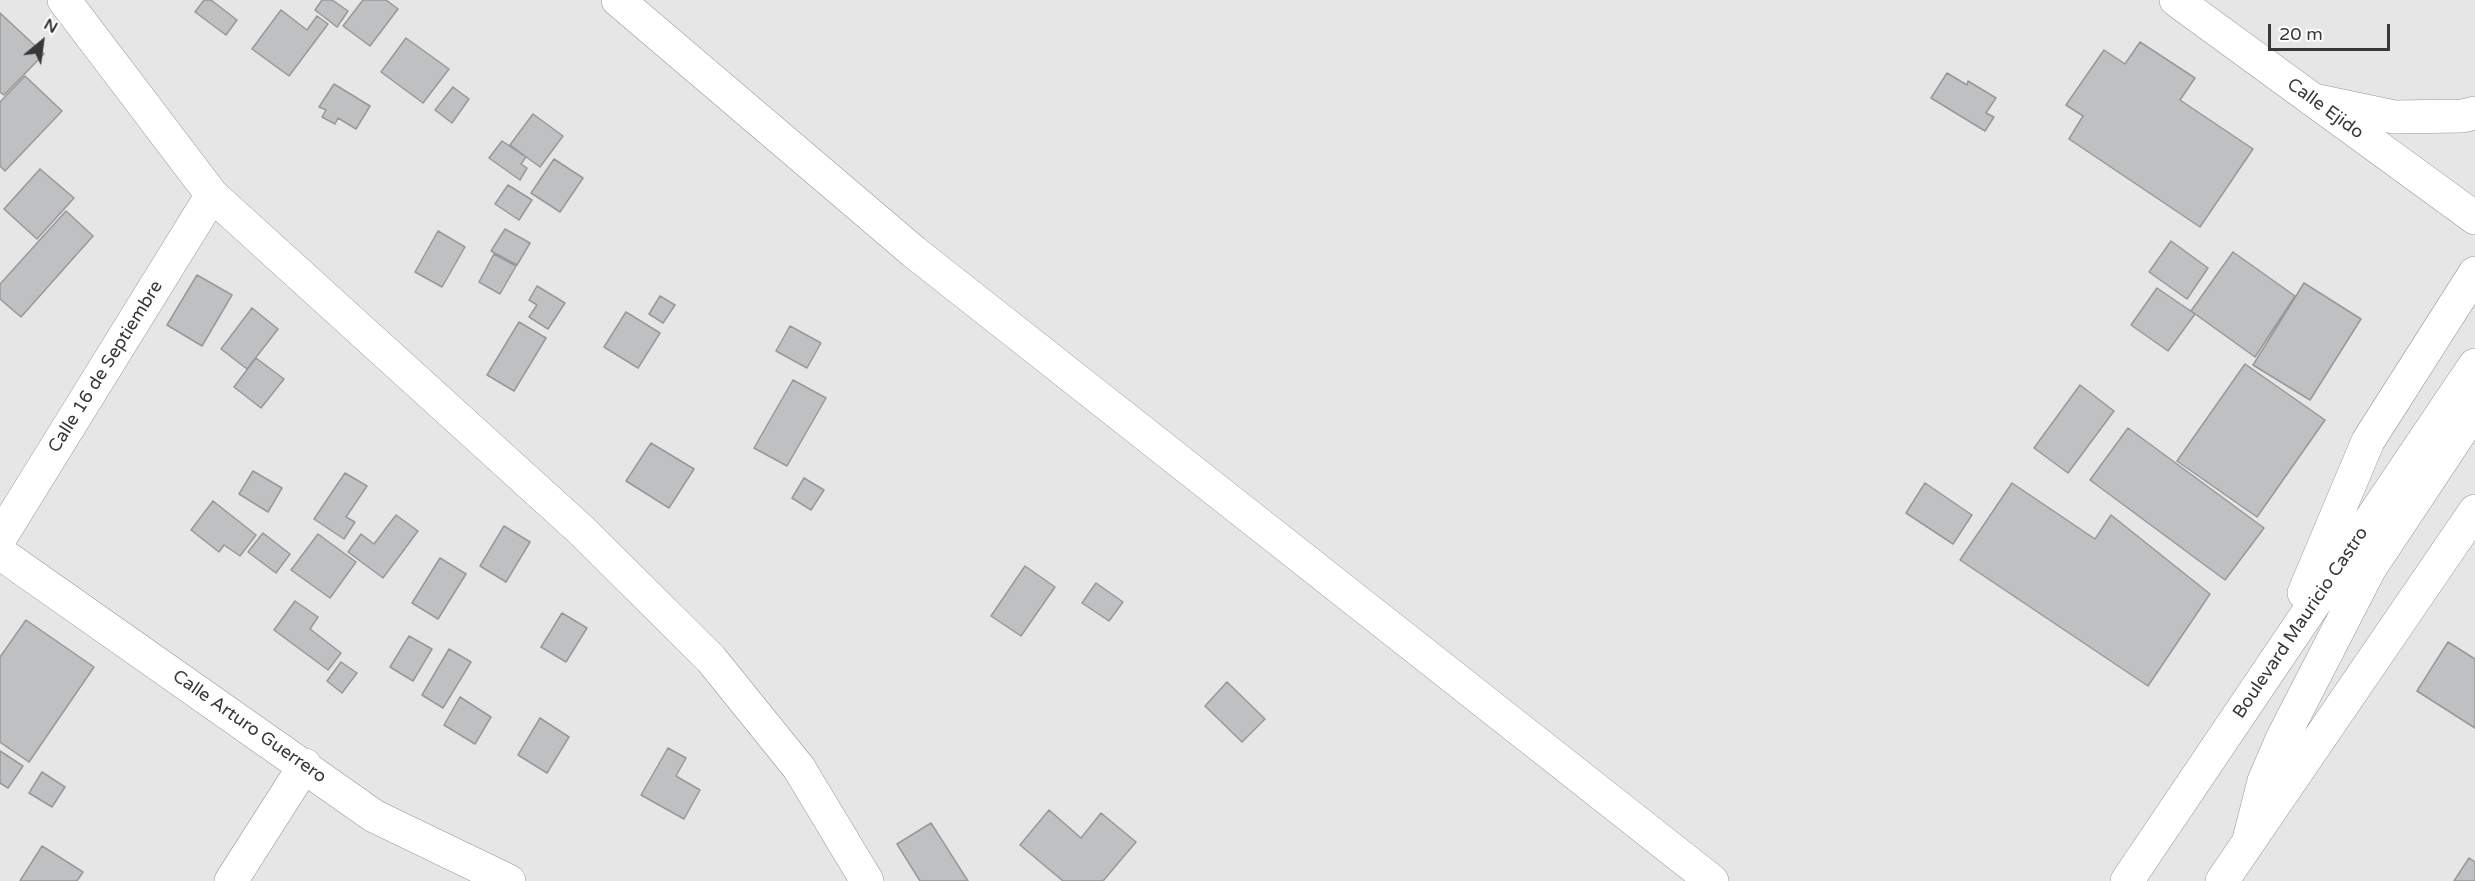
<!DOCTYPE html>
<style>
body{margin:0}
#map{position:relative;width:2475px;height:881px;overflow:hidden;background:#e6e6e7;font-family:"Varela Round",sans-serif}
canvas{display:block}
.north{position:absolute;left:12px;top:12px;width:60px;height:60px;-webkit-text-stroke:4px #fff;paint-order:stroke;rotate:29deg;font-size:16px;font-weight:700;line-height:24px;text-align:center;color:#383839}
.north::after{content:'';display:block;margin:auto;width:21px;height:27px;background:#383839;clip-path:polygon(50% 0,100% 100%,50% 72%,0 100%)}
.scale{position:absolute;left:2268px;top:24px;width:122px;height:27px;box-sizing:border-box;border:3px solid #383839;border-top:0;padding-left:8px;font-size:18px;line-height:21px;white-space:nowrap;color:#383839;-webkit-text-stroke:4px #fff;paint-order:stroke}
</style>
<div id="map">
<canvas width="2475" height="881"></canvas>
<div class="north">N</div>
<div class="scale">20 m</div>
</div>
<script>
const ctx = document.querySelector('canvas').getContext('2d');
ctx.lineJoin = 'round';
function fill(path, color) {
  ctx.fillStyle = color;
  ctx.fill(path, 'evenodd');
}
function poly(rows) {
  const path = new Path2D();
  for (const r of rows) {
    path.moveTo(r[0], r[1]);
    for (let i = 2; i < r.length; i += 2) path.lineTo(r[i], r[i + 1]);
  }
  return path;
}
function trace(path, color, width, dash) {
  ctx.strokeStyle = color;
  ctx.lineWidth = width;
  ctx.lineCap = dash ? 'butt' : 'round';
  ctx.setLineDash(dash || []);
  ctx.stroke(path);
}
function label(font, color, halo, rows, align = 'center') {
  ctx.font = font + ' "Varela Round",sans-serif';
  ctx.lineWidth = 4.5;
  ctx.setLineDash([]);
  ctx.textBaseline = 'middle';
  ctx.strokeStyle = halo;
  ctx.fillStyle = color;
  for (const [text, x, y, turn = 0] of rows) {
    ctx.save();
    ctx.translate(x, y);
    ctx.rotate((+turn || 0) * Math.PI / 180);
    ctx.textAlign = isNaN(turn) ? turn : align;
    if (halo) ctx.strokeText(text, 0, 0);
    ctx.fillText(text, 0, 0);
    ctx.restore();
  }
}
const building = poly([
 [204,0,211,0,237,20,226,35,195,12,204,0],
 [322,0,332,0,348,11,337,27,315,10,322,0],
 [363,0,386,0,398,9,370,46,343,26,363,0],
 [281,10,307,30,317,16,328,24,289,76,252,49,281,10],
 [0,13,44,54,4,95,0,92,0,13],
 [406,38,449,69,423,103,381,72,406,38],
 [2140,42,2195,78,2180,100,2253,149,2200,227,2069,139,2083,116,2066,105,2104,50,2125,64,2140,42],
 [1947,73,1967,85,1968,81,1996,98,1986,113,1994,117,1985,131,1931,98,1947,73],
 [25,76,62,111,5,171,0,166,0,102,25,76],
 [334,84,370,106,356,129,338,118,335,124,322,117,326,110,319,107,334,84],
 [453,87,469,99,452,123,435,110,453,87],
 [533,114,563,136,540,167,510,145,533,114],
 [502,141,526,157,521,164,527,168,520,180,489,158,502,141],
 [554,159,583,178,560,212,531,193,554,159],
 [40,169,74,198,37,239,4,209,40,169],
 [508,185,532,200,519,220,495,204,508,185],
 [66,211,93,236,21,317,0,299,0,284,66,211],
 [505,229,530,243,517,265,491,251,505,229],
 [438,231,465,247,442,287,415,272,438,231],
 [2171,241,2208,268,2187,299,2149,272,2171,241],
 [2233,252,2295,296,2255,357,2191,311,2233,252],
 [494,254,516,266,500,294,479,282,494,254],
 [197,275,232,295,202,346,167,325,197,275],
 [2304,283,2361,319,2310,400,2253,365,2304,283],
 [537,286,565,303,548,329,529,317,537,305,529,300,537,286],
 [2157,288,2195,314,2168,351,2131,325,2157,288],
 [660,296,675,305,663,323,649,314,660,296],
 [252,308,278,329,247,369,221,349,252,308],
 [626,312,660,333,638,368,604,347,626,312],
 [519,322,546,338,514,391,487,375,519,322],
 [790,326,821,343,807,368,776,351,790,326],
 [256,358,284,379,261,408,234,387,256,358],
 [2245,364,2325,420,2257,517,2177,461,2245,364],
 [793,380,826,398,787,466,754,448,793,380],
 [2080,385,2114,411,2068,473,2034,448,2080,385],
 [2128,428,2264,528,2225,580,2090,480,2128,428],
 [651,443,694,469,669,508,626,481,651,443],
 [253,471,282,488,268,512,239,494,253,471],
 [345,473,367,486,346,517,355,522,344,539,314,519,345,473],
 [804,478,824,490,811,510,792,498,804,478],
 [1925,483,1972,515,1953,544,1906,513,1925,483],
 [2012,483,2095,539,2111,515,2210,594,2148,686,1960,560,2012,483],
 [213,501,256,535,240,556,224,545,219,552,191,530,213,501],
 [396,515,418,531,383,578,348,552,361,534,374,544,396,515],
 [504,526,530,542,506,582,480,566,504,526],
 [263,533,290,554,276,573,248,552,263,533],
 [318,534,356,562,330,598,291,570,318,534],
 [440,558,466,574,438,619,412,603,440,558],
 [1025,566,1055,587,1021,636,991,616,1025,566],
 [1096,583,1123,602,1109,621,1082,603,1096,583],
 [295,601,318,617,310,629,341,653,328,670,274,630,295,601],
 [562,613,587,628,566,662,541,647,562,613],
 [26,620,94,667,29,762,0,742,0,657,26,620],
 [409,636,432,649,413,681,390,667,409,636],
 [2448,642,2475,659,2475,728,2417,691,2448,642],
 [449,649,471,662,443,708,422,695,449,649],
 [341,662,357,673,342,693,327,681,341,662],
 [1227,682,1265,719,1242,742,1205,706,1227,682],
 [460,697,491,717,475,744,444,725,460,697],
 [540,718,569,737,547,773,518,755,540,718],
 [668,748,686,758,676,776,700,790,684,819,641,795,668,748],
 [0,751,23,766,8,788,0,783,0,751],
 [42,772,65,787,52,807,29,793,42,772],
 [1049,810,1081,838,1101,813,1136,842,1103,881,1063,881,1020,845,1049,810],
 [931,823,968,881,920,881,897,844,931,823],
 [42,846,83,872,77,881,20,881,42,846],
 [2469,858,2475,862,2475,881,2454,881,2469,858]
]);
const minor = poly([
 [64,0,212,195,581,530,711,659,799,768,867,881],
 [2176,0,2475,218],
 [0,538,212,195],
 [0,553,374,816,509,881],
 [231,881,305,765]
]);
const tertiary = poly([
 [618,0,914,252,1712,881]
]);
const primary = poly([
 [2304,593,2368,441,2475,273],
 [2249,840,2264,781,2282,739,2370,568,2475,410],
 [2127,881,2475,365],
 [2222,881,2475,511]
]);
const trunk = poly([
 [2313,100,2394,117,2462,116,2475,113]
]);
const streetNames = [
 ["Calle Ejido",2325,109,36],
 ["Calle 16 de Septiembre",106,367,-58],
 ["Boulevard Mauricio Castro",2301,623,-56],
 ["Calle Arturo Guerrero",249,727,35]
];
fill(building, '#bfc0c1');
trace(building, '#989899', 1.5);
trace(minor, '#969697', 34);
trace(tertiary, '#969697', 34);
trace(primary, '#969697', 34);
trace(trunk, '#969697', 34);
trace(minor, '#fff', 33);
trace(tertiary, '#fff', 33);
trace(primary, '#fff', 33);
trace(trunk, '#fff', 33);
label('18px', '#383839', '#fff', streetNames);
</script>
